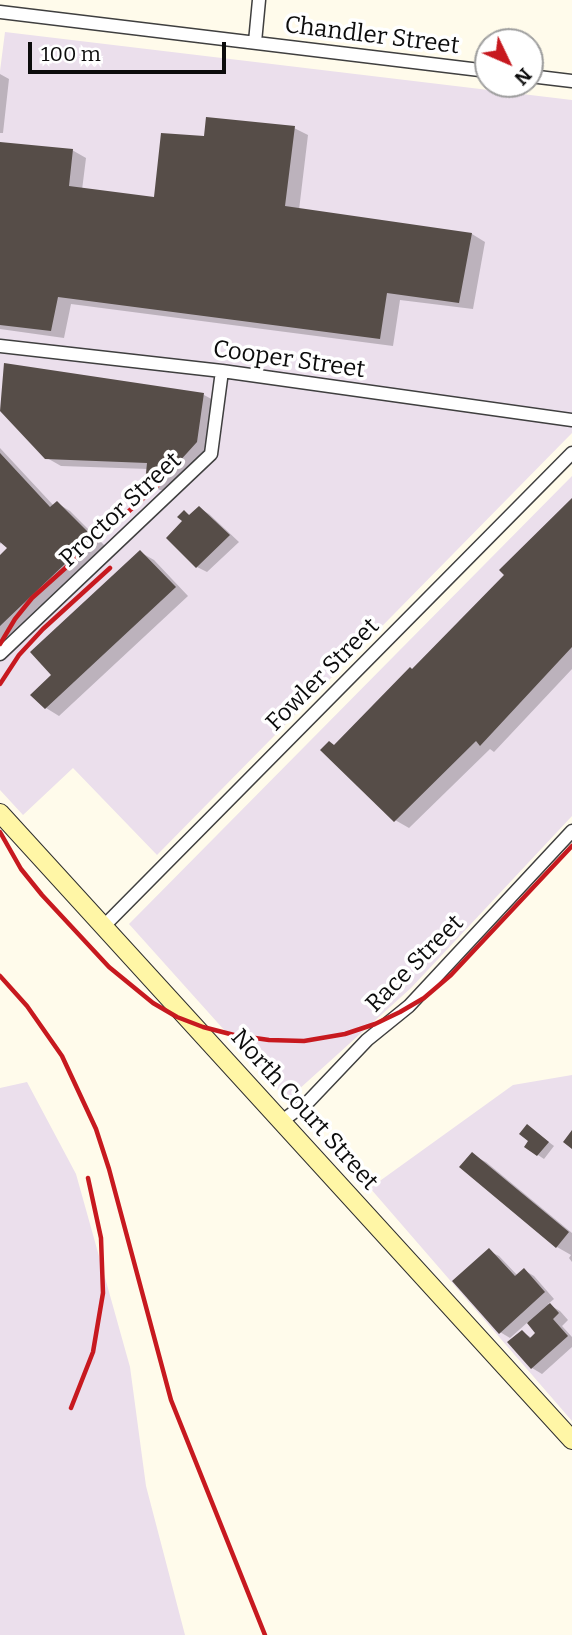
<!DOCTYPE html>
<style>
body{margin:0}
#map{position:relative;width:572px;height:1635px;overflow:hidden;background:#fffbeb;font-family:Bitter,serif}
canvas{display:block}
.north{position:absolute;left:474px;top:28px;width:70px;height:70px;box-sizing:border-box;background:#fff;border:2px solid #9e9e9e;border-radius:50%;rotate:134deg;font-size:19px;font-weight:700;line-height:28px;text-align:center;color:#0c0c0c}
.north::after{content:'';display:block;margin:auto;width:24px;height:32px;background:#c7191f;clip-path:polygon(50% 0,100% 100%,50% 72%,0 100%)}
.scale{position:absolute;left:28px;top:42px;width:198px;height:32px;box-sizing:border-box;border:4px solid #0c0c0c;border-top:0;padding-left:9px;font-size:21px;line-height:24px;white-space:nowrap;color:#0c0c0c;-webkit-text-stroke:5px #fff;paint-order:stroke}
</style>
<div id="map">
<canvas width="572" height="1635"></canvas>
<div class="north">N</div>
<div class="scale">100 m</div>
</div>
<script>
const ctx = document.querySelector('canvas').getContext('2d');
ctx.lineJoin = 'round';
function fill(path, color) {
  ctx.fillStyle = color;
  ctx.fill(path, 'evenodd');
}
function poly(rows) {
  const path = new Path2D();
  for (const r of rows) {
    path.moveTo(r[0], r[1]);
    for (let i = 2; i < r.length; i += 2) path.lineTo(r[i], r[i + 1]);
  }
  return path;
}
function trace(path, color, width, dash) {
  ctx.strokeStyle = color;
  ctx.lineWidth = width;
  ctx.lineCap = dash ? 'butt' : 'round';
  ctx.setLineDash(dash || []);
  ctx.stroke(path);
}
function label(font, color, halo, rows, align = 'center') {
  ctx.font = font + ' Bitter,serif';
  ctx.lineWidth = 7;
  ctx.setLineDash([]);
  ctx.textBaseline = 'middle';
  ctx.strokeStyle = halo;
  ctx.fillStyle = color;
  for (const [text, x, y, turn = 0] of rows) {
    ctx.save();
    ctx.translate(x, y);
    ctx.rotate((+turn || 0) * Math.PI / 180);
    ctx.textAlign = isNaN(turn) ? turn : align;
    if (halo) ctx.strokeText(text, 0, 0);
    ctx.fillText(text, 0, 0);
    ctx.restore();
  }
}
const industrial = poly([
 [5,32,572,100,572,433,157,855,73,768,23,815,0,790,0,71],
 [572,476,572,816,411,988,287,1100,129,924],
 [572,1075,572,1421,370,1188,513,1085],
 [27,1082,76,1174,130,1367,146,1486,185,1635,0,1635,0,1088]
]);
const shadow = poly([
 [0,74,9,79,3,133,0,133],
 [294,128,308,135,299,210,472,234,485,242,473,309,400,300,393,346,71,304,64,338,0,329,0,144,72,150,86,158,82,190,155,199,206,138],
 [204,395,217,402,210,450,172,491,160,490,147,483,148,469,61,466,47,458],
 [0,448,54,506,57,503,70,511,105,546,0,646,0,557,9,548,2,542,0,544],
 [572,500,572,669,494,752,490,749,409,828,395,820,336,747,506,575],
 [199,508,209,514,239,542,207,572,197,567,184,521,184,512,191,516],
 [140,552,154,560,188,596,59,716,46,708,53,675],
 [533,1130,554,1146,544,1159,538,1155],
 [472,1155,486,1162,572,1233,572,1262,569,1258,571,1255,557,1247],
 [489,1251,499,1256,518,1276,524,1270,534,1276,554,1299,548,1304,560,1311,568,1320,562,1326,572,1337,572,1347,542,1374,532,1368,522,1332,532,1338,538,1334,528,1322,510,1338,500,1332]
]);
const building = poly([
 [206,117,295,126,285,206,472,233,459,303,387,293,380,339,58,297,51,331,0,325,0,142,73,149,69,186,154,197,161,133,204,136],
 [4,363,204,393,197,442,158,485,145,483,147,463,45,459,0,411],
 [0,453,50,507,57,501,93,537,0,626,0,555,7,548,0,542],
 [572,498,572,647,480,746,476,741,394,822,320,750,329,741,334,745,410,667,412,669,504,575,499,570],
 [199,506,230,535,196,568,166,538,182,521,177,517,184,510,189,515],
 [140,550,176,587,45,709,30,695,51,675,30,652],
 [527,1124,549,1142,537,1156,524,1147,528,1141,519,1134],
 [572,1130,572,1149,563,1142],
 [472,1152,569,1232,556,1248,459,1167],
 [489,1248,515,1276,524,1268,545,1292,499,1334,452,1281],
 [550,1303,559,1313,553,1319,568,1336,531,1369,507,1342,522,1330,530,1338,535,1333,527,1323]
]);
const street = poly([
 [0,12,488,71],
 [255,42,259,0],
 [530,76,572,81],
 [0,346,222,371,572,420],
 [0,654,211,454,222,371],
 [104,926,572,453],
 [282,1121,309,1101,367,1040,409,1006,572,831]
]);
const secondary = poly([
 [0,813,572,1440]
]);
const rail = poly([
 [0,644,15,619,32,598,158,485],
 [0,684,19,655,43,629,110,568],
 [0,832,21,869,42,895,109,967,153,1003,177,1017,203,1027,234,1035,269,1040,304,1041,345,1034,375,1024,400,1012,424,998,451,975,572,846],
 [0,976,27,1006,62,1056,96,1129,109,1169,171,1400,265,1635],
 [71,1408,93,1352,103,1293,101,1238,88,1178]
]);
const streetNames = [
 ["Chandler Street",372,36,7],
 ["Cooper Street",289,360,8],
 ["Proctor Street",121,510,-43],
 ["Fowler Street",323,675,-45],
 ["Race Street",415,964,-45],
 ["North Court Street",304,1110,48]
];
fill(industrial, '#ebdfec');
fill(shadow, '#0003');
fill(building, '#564d48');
trace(street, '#3f3f3f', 15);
trace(secondary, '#2e2e2e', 20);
trace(street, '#fff', 12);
trace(secondary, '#fff6a6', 18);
trace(rail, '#c7191f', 4.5);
label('24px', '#0c0c0c', '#fff', streetNames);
</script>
